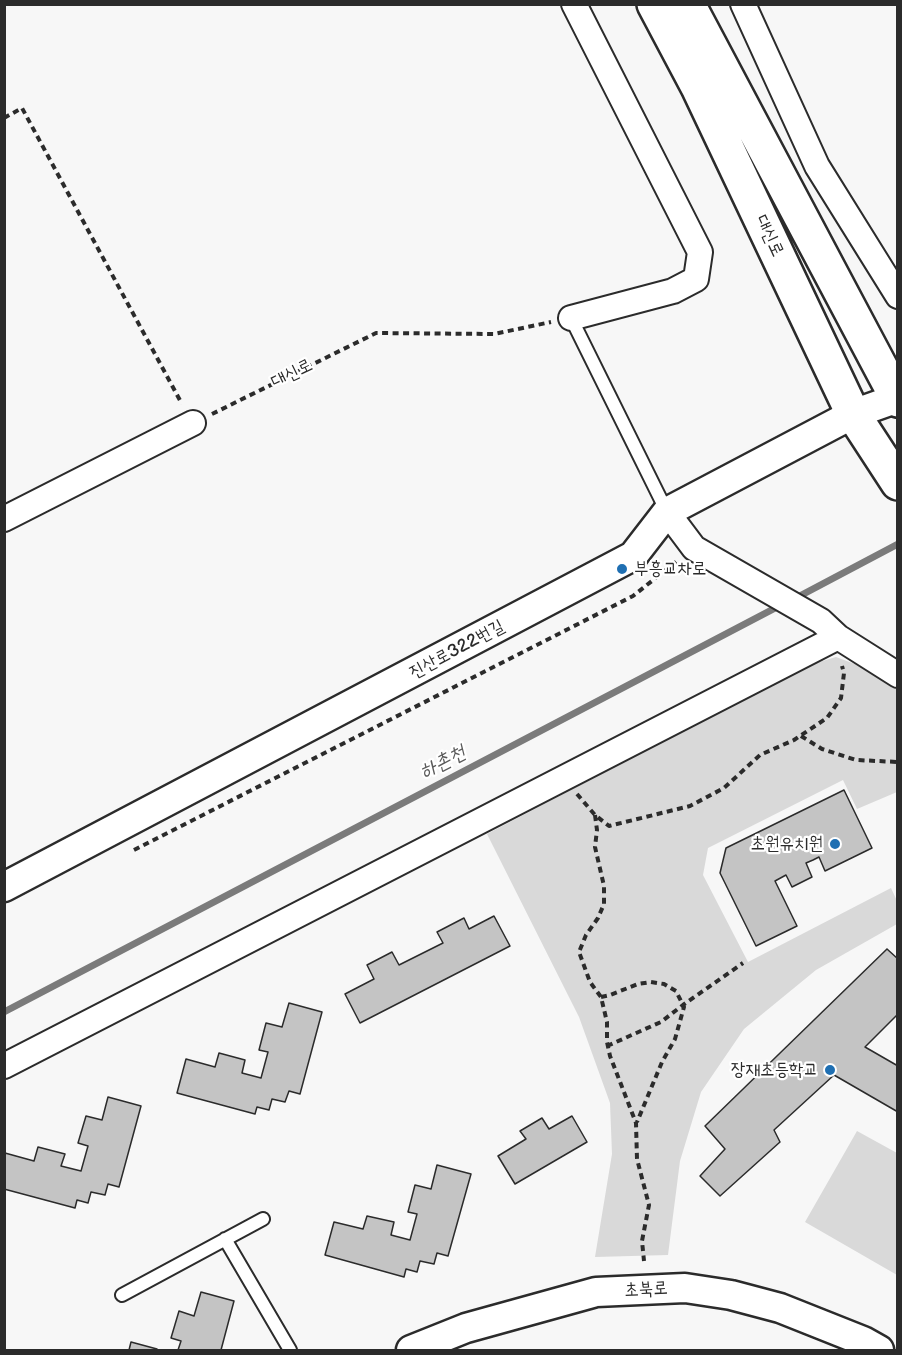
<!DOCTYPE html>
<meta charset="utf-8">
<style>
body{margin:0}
#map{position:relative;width:902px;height:1355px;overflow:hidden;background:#f7f7f7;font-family:"Balsamiq Sans",sans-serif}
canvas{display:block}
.frame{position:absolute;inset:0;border:6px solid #2b2b2b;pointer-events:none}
</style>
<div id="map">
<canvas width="902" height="1355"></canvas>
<div class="frame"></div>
</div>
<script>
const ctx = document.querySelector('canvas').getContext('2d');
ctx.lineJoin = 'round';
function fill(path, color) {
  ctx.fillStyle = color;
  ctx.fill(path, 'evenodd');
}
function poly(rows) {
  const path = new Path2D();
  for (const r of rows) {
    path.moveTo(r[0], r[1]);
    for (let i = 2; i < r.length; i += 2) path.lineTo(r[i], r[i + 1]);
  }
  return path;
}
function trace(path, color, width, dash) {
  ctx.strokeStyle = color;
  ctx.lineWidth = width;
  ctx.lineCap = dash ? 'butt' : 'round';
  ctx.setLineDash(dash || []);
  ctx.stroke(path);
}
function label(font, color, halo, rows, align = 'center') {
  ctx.font = font + ' "Balsamiq Sans","Poor Story",sans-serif';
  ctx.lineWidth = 4.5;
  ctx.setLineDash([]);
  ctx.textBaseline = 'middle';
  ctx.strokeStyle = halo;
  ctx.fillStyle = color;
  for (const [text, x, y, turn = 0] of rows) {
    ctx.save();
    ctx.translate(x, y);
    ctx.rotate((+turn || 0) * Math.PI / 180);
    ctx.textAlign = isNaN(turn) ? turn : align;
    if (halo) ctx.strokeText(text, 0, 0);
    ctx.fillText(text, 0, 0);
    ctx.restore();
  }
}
const green = poly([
 [836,657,855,664,897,688,897,792,857,809,843,780,708,848,703,875,748,962,891,888,897,901,897,924,816,970,744,1029,701,1092,680,1161,668,1255,595,1257,612,1154,610,1103,579,1017,487,834,809,665],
 [857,1131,897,1153,897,1275,805,1222]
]);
const stream = poly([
 [794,599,898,544],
 [4,1012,781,605]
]);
const building = poly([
 [844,790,872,848,825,871,819,857,813,860,806,863,812,877,792,887,786,875,775,881,797,926,756,946,720,873,726,848,844,790],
 [494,916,510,946,360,1023,345,994,374,979,367,965,392,952,399,965,443,943,437,932,464,918,469,929,494,916],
 [887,949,898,959,898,1014,865,1047,898,1066,898,1112,834,1075,774,1130,780,1142,720,1196,700,1176,725,1149,705,1126,887,949],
 [289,1003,322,1012,300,1094,289,1091,285,1102,272,1099,269,1110,257,1107,255,1114,177,1093,186,1059,215,1067,219,1053,245,1060,242,1073,261,1078,268,1052,259,1050,266,1023,282,1027,289,1003],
 [108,1097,141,1106,119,1187,108,1184,105,1195,91,1192,88,1203,77,1200,75,1208,4,1189,5,1153,34,1161,38,1147,65,1154,61,1166,81,1171,88,1146,78,1143,86,1116,102,1120,108,1097],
 [572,1116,587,1142,515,1184,498,1156,526,1139,520,1131,542,1118,549,1129,572,1116],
 [437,1165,471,1174,448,1256,437,1253,434,1264,420,1261,417,1272,406,1269,404,1277,325,1255,334,1222,363,1229,367,1216,394,1222,391,1235,410,1240,417,1214,408,1212,415,1185,431,1189,437,1165],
 [201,1292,234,1301,221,1350,178,1350,181,1341,171,1338,179,1311,194,1316,201,1292],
 [131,1342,157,1349,157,1350,129,1350,131,1342]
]);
const path = poly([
 [4,118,22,108,182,404],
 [212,414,376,333,494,334,551,322],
 [801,736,822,749,856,760,898,762],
 [577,794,595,815,609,826,690,806,724,788,760,755,794,740,827,718,841,698,844,673,842,666],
 [595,815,597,830,595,847,604,886,604,904,598,918,586,935,579,952,590,982,601,997,607,1022,607,1042,610,1056,636,1123,637,1159,649,1205,642,1241,644,1261],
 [134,850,633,596,677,561],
 [601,997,610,995,638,984,651,982,664,984,676,991,684,1007,675,1039,662,1062,637,1122],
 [607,1046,661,1022,683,1005,743,963]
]);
const service = poly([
 [571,318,667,512],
 [225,1239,290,1350],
 [122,1295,263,1219]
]);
const minor = poly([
 [743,4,817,166,898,296],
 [571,318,673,291,696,279,700,252,574,4],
 [667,512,694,548,821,621,838,637,898,675],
 [4,519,193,423],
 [4,1066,838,637]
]);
const tertiary = poly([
 [4,887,633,556,667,512,853,414,898,398],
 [411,1350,466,1328,596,1292,685,1288,731,1295,780,1308,863,1341,879,1350]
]);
const trunk = poly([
 [654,4,698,87,853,414,898,483],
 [688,4,898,400]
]);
const markers = [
 [622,569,6,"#1f6fb2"],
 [835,844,6,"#1f6fb2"],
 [830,1070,6,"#1f6fb2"]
];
const streetNames = [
 ["대신로",769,236,65],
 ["대신로",292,374,-26],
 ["진산로322번길",457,650,-28],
 ["초북로",646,1290,-3]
];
const poiNames = [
 ["부흥교차로",634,569,"left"],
 ["초원유치원",823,844],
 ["장재초등학교",818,1070]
];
const waterNames = [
 ["하촌천",443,763,-28]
];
fill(green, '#d9d9d9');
trace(stream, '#7b7b7b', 7);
fill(building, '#c4c4c4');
trace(building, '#2b2b2b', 1.5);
trace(service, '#2b2b2b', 16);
trace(minor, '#2b2b2b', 28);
trace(tertiary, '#2b2b2b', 33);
trace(trunk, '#2b2b2b', 38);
trace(path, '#2b2b2b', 4, [6, 4.5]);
trace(service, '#fff', 12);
trace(minor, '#fff', 24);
trace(tertiary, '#fff', 28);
trace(trunk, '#fff', 33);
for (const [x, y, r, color] of markers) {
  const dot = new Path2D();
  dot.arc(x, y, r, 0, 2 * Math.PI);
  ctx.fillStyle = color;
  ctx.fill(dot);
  trace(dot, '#fff', 2);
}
label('18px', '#2b2b2b', '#fff', streetNames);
label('18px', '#2b2b2b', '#fff', poiNames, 'right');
label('italic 20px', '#5a5a5a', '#fff', waterNames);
</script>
